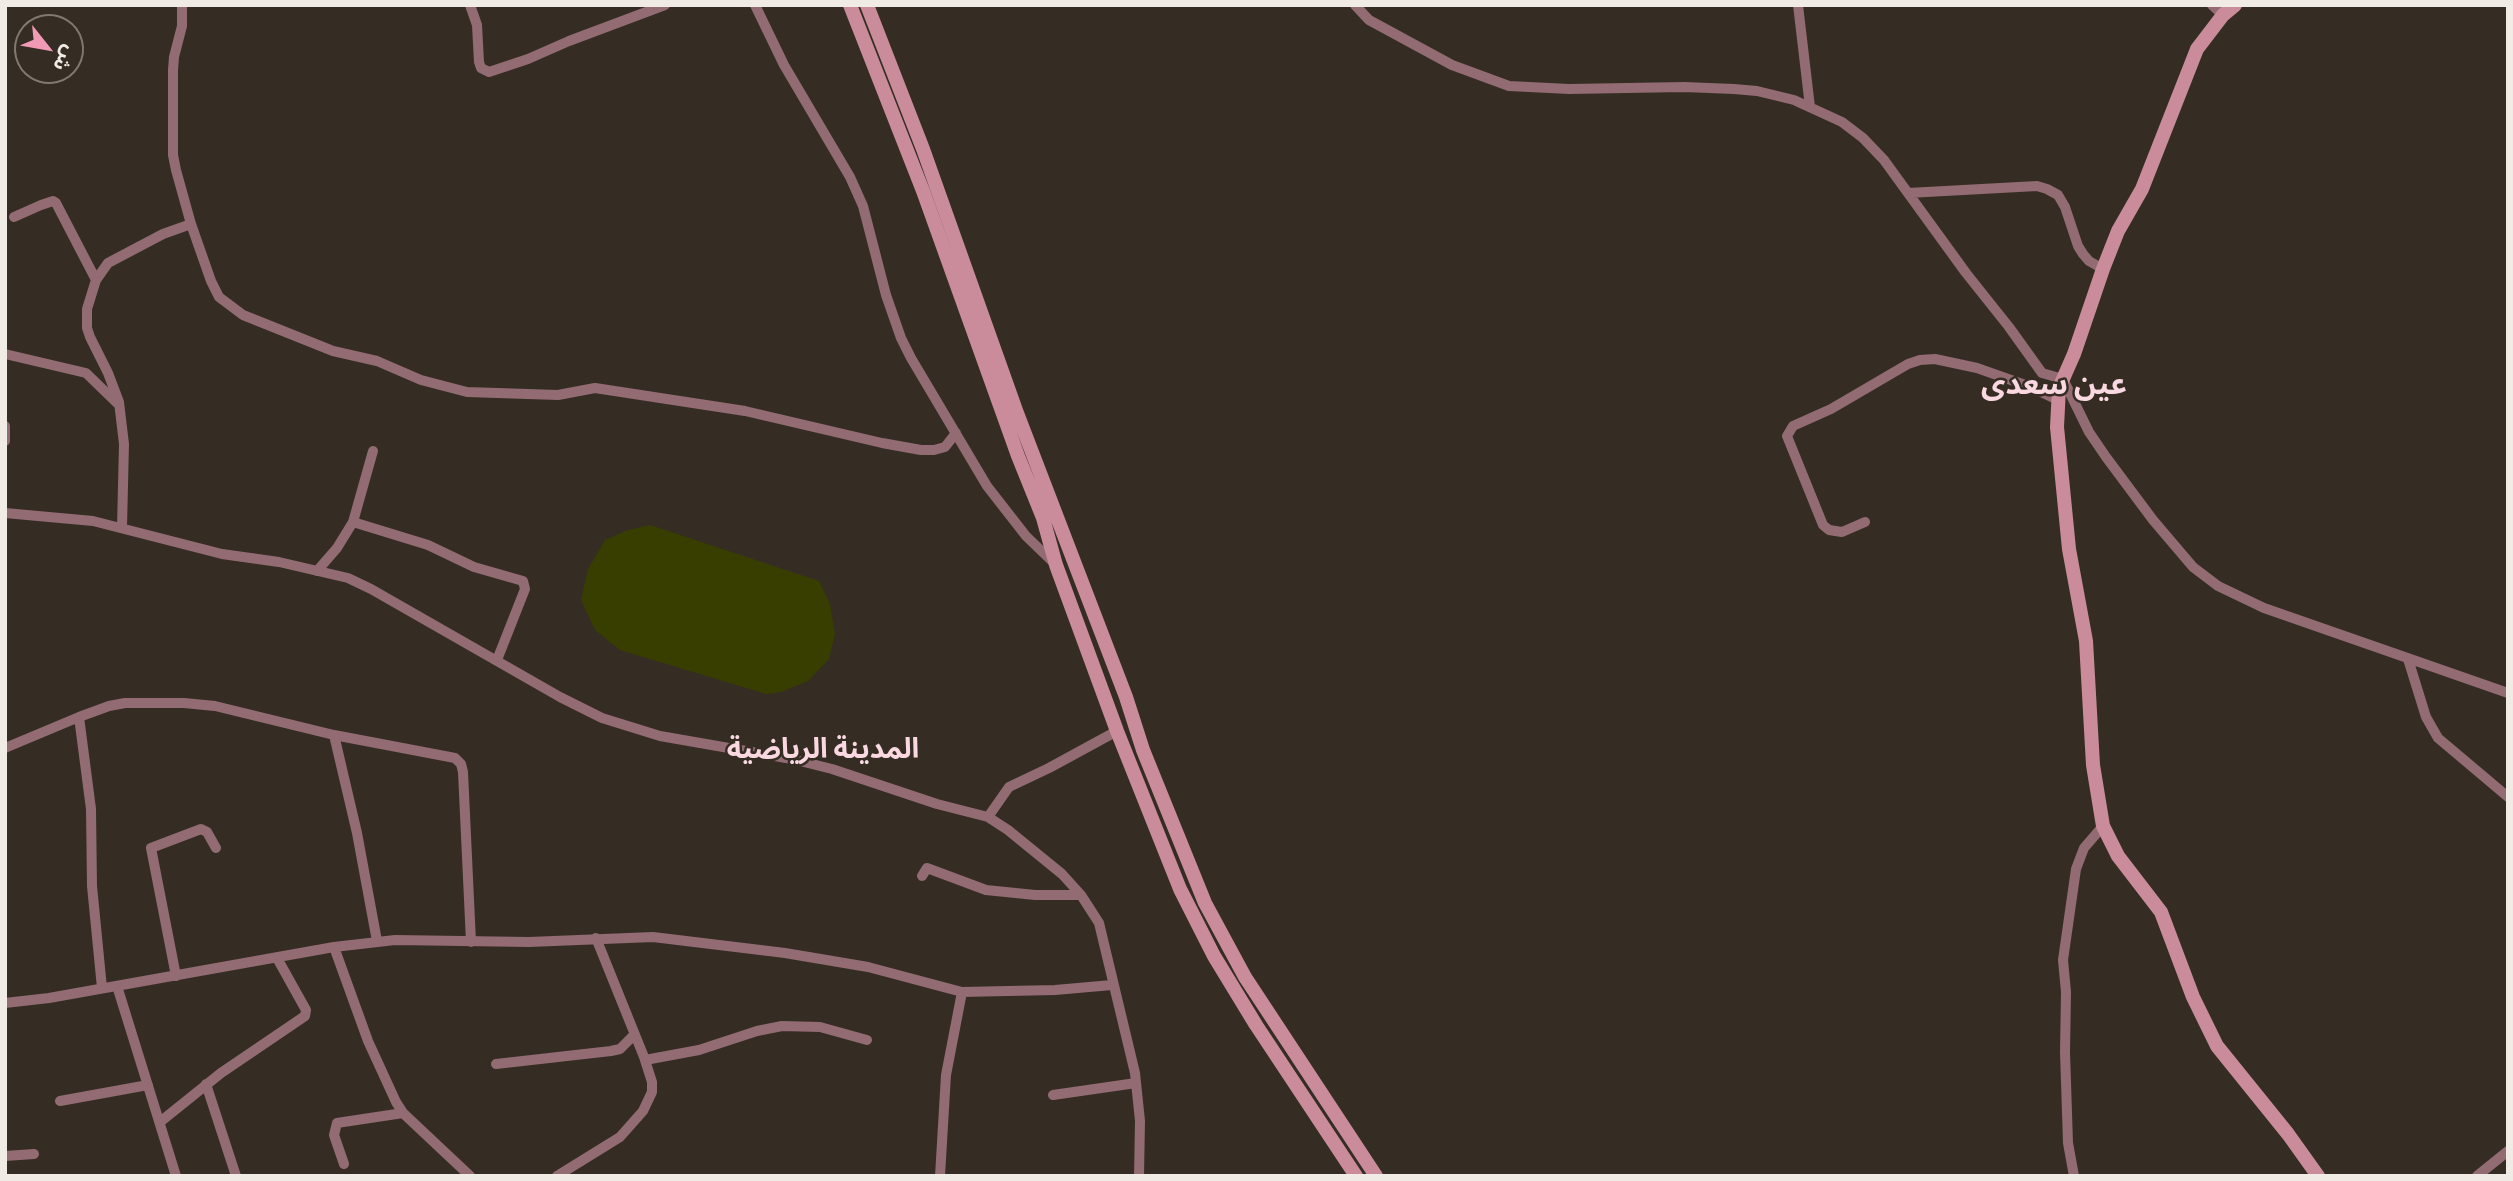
<!DOCTYPE html>
<meta charset="utf-8">
<style>
body{margin:0}
#map{position:relative;width:2513px;height:1181px;overflow:hidden;background:#352d23;font-family:"PT Sans Narrow","Noto Sans Arabic",sans-serif}
canvas{display:block}
.frame{position:absolute;inset:0;border:7px solid #f0ebe5;pointer-events:none}
.north{position:absolute;left:14px;top:14px;width:70px;height:70px;box-sizing:border-box;background:#352d23;border:2px solid #807971;border-radius:50%;rotate:121deg;font-size:19px;font-weight:700;line-height:28px;text-align:center;color:#f0ebe5}
.north::after{content:'';display:block;margin:auto;width:24px;height:32px;background:#f09ab6;clip-path:polygon(50% 0,100% 100%,50% 72%,0 100%)}
</style>
<div id="map">
<canvas width="2513" height="1181"></canvas>
<div class="frame"></div>
<div class="north">ش</div>
</div>
<script>
const ctx = document.querySelector('canvas').getContext('2d');
ctx.lineJoin = 'round';
function fill(path, color) {
  ctx.fillStyle = color;
  ctx.fill(path, 'evenodd');
}
function poly(rows) {
  const path = new Path2D();
  for (const r of rows) {
    path.moveTo(r[0], r[1]);
    for (let i = 2; i < r.length; i += 2) path.lineTo(r[i], r[i + 1]);
  }
  return path;
}
function trace(path, color, width, dash) {
  ctx.strokeStyle = color;
  ctx.lineWidth = width;
  ctx.lineCap = dash ? 'butt' : 'round';
  ctx.setLineDash(dash || []);
  ctx.stroke(path);
}
function label(font, color, halo, rows, align = 'center') {
  ctx.font = font + ' "PT Sans Narrow","Noto Sans Arabic",sans-serif';
  ctx.lineWidth = 5;
  ctx.setLineDash([]);
  ctx.textBaseline = 'middle';
  ctx.strokeStyle = halo;
  ctx.fillStyle = color;
  for (const [text, x, y, turn = 0] of rows) {
    ctx.save();
    ctx.translate(x, y);
    ctx.rotate((+turn || 0) * Math.PI / 180);
    ctx.textAlign = isNaN(turn) ? turn : align;
    if (halo) ctx.strokeText(text, 0, 0);
    ctx.fillText(text, 0, 0);
    ctx.restore();
  }
}
const green = poly([
 [650,525,819,581,830,604,835,634,829,659,808,681,781,692,766,694,620,650,595,630,581,600,588,569,605,540,628,530]
]);
const street = poly([
 [182,5,182,26,174,57,173,70,173,155,176,170,191,224,211,281,219,297,243,315,333,351,377,361,421,380,467,392,558,395,595,388,745,411,882,443,921,450,934,450,945,447,956,433],
 [470,5,477,25,479,62,481,68,489,72,528,59,569,41,665,5],
 [755,5,784,65,850,177,863,206,886,295,901,338,911,358,987,486,1026,536,1055,564],
 [1355,5,1369,20,1452,65,1509,86,1569,89,1684,87,1734,89,1757,91,1794,100,1842,122,1863,138,1884,160,1966,273,2009,327,2042,373,2063,379,2089,432,2106,457,2153,520,2193,567,2218,586,2264,608,2508,693],
 [1798,5,1810,107],
 [2212,5,2223,15],
 [1908,193,2037,186,2047,189,2058,195,2065,207,2078,246,2083,254,2089,261,2103,269],
 [14,217,41,205,53,201,56,203,96,280],
 [5,354,86,373,118,404],
 [5,426,5,441],
 [5,513,93,521,222,554,279,562,348,578,371,589,560,697,602,718,660,736,792,759,832,769,937,804,988,817,1008,830,1062,874,1081,895,1099,923,1135,1073,1140,1121,1139,1176],
 [353,522,428,545,474,567,523,581,525,589,497,660],
 [1865,522,1842,532,1829,530,1823,525,1787,436,1793,426,1831,409,1908,364,1920,360,1935,359,1977,368,2028,386,2058,400],
 [122,527,124,444,119,402,108,373,90,337,87,328,87,309,96,280,108,263,163,234,191,224],
 [317,571,337,548,353,522,373,451],
 [2408,659,2426,717,2438,738,2508,797],
 [79,717,109,706,125,703,184,703,215,706,334,735,455,758,461,764,463,772,471,942],
 [334,735,357,833,377,941],
 [5,748,79,717,91,809,92,886,102,988],
 [988,817,1009,787,1049,768,1117,731],
 [922,876,927,868,986,890,1035,895,1081,895],
 [334,947,368,1041,396,1102,403,1113,470,1176],
 [176,976,151,848,201,829,207,832,216,848],
 [117,986,176,1176],
 [5,1003,49,998,334,947,395,940,529,942,653,937,785,953,868,967,962,992,1055,990,1112,985],
 [645,1060,699,1050,757,1031,782,1026,820,1027,867,1040],
 [496,1064,611,1051,620,1049,634,1035],
 [206,1084,236,1176],
 [1053,1095,1136,1083],
 [60,1101,148,1085],
 [160,1122,221,1073,305,1016,306,1010,277,958],
 [5,1156,34,1154],
 [344,1164,334,1135,337,1123,403,1113],
 [557,1176,620,1137,643,1111,652,1092,652,1082,644,1057,596,938],
 [940,1176,946,1075,962,992],
 [2074,1176,2068,1143,2065,1052,2066,992,2063,960,2076,869,2084,848,2103,826],
 [2477,1176,2508,1151]
]);
const secondary = poly([
 [850,5,923,191,1018,456,1043,518,1056,565,1117,731,1180,889,1214,956,1256,1025,1356,1176],
 [867,5,923,149,1017,413,1126,697,1143,750,1205,903,1245,977,1376,1176],
 [2235,5,2223,15,2197,49,2142,189,2118,231,2103,269,2074,354,2059,388,2057,427,2069,549,2086,641,2093,765,2103,826,2118,856,2161,912,2193,997,2217,1046,2288,1134,2318,1176]
]);
const neighbourhoodNames = [
 ["المدينة الرياضية",823,750]
];
const quarterNames = [
 ["عين سعدى",2054,385]
];
fill(green, '#383e00');
trace(street, '#926b73', 10);
trace(secondary, '#ca8c9a', 14);
label('bold 28px', '#fad8e2', '#352d23', neighbourhoodNames);
label('bold 30px', '#fad8e2', '#352d23', quarterNames);
</script>
